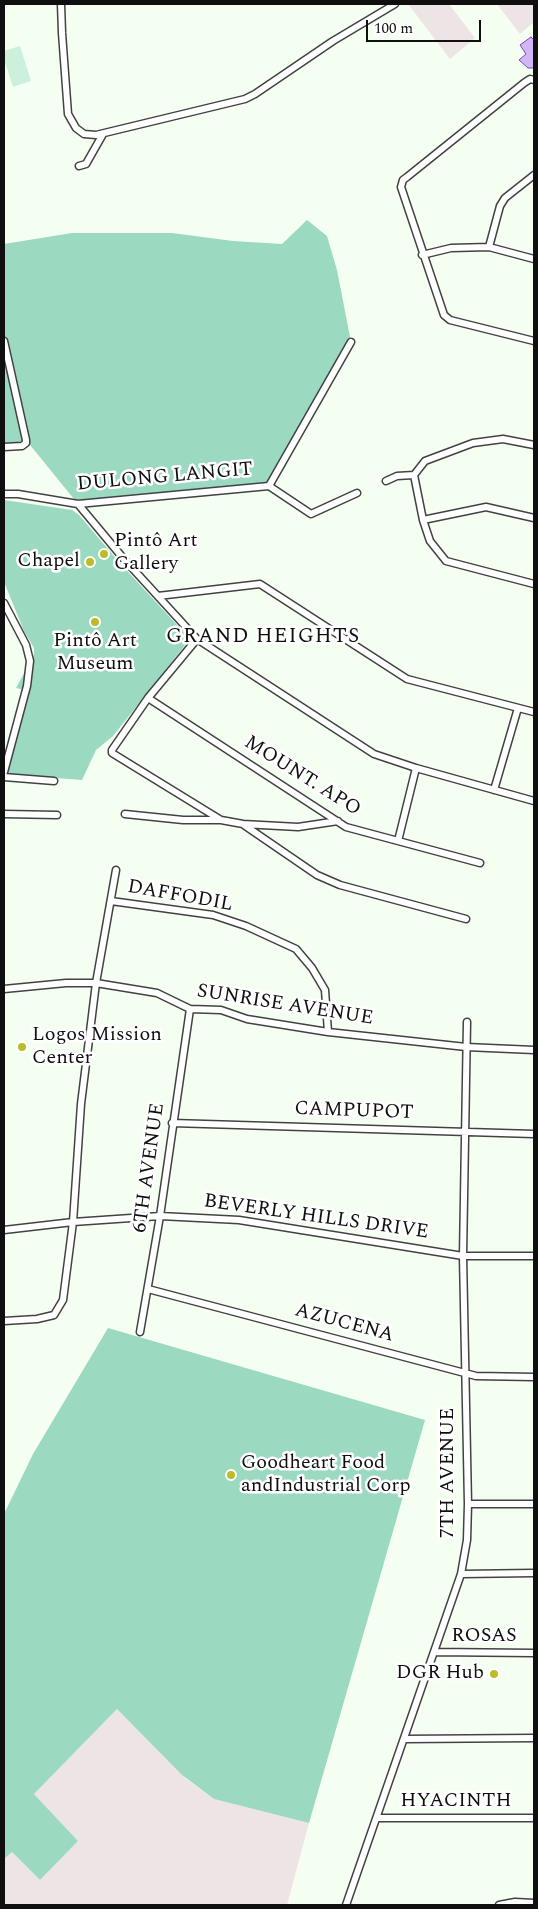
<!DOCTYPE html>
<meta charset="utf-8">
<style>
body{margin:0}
#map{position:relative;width:538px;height:1909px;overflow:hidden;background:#f4fff2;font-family:Spectral,serif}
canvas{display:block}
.frame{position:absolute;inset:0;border:5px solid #0f0f0f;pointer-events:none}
.scale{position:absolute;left:366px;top:20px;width:115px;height:22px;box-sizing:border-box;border:2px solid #0f0f0f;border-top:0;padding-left:6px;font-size:15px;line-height:18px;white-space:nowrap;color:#0f0f0f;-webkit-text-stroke:4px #fff;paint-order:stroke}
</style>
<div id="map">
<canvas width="538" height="1909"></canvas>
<div class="frame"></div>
<div class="scale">100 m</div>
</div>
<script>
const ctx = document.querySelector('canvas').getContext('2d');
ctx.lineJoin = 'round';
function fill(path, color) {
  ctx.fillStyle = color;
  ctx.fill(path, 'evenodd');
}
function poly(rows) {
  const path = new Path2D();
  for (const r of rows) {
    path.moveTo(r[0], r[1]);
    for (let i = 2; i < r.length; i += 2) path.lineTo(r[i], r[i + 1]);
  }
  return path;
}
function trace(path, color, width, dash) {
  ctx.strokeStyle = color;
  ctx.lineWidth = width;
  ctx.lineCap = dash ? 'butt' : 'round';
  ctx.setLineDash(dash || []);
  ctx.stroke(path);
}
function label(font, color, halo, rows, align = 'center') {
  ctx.font = font + ' Spectral,serif';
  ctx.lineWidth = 5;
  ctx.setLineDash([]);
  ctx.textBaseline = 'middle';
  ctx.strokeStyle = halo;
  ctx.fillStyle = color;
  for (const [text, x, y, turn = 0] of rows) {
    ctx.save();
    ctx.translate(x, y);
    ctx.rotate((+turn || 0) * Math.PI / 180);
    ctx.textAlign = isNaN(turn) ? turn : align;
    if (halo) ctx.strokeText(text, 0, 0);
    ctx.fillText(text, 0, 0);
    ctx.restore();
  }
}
const industrial = poly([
 [408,4,449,4,475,38,450,59],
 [497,4,534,4,534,22,520,34],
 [117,1709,186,1779,214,1799,309,1823,287,1905,4,1905,4,1859,12,1852,40,1880,78,1841,34,1794]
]);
const forest = poly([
 [307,220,327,236,337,270,351,342,269,486,78,504,26,440,4,446,4,244,72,233,172,233,233,241,282,244],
 [4,500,72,510,79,515,119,562,190,639,113,736,96,750,82,780,4,774,30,691,16,688,34,655,34,648,24,631,4,582],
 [108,1328,425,1420,309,1823,214,1799,182,1775,117,1709,34,1794,78,1841,40,1880,12,1852,4,1859,4,1514,33,1454]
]);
const pitch = poly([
 [20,46,31,81,13,87,4,59,4,51]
]);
const water = poly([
 [531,37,534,40,534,68,528,68,519,60,526,54,520,45,531,37]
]);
const street = poly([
 [61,4,62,33,68,114,76,128,84,134,96,135,245,99,255,94,333,41,395,4],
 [534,80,530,79,524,83,407,177,403,180,401,187,444,315,450,320,534,341],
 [79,166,86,164,103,134],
 [489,247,500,206,505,198,534,175],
 [422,255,451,248,489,247,534,259],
 [4,341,26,440,26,443,22,446,4,447],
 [534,445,503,439,473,443,425,461,414,475,423,520,430,541,446,561,534,584],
 [386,481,397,476,414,475],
 [269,486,351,342],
 [269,486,311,514,357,493],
 [4,494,18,494,78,504,269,486],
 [78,504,123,558,197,639,374,754,416,768,534,801],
 [423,520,486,507,534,518],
 [158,596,260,584,407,679,534,712],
 [4,603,26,645,30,661,27,686,4,772],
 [197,639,148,698,112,750,112,753,221,820,243,824,298,827,338,821],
 [148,698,346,827,480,863],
 [4,777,54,781],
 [494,790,518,708],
 [4,814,57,815],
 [125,814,183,820,221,820],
 [244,825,317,875,340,885,466,919],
 [398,841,416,768],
 [111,901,213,915,246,926,296,949,312,968,325,990,328,1032],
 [4,989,66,983,96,983,157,993,190,1009,221,1010,247,1019,328,1032,466,1047,534,1050],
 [172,1123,534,1134],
 [4,1230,73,1222,160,1216,239,1220,463,1256,534,1256],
 [148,1289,476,1376,534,1377],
 [4,1321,37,1319,54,1315,63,1300,73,1222,81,1104,96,983,116,870],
 [140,1332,160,1216,190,1009],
 [468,1504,534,1504],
 [461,1574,534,1573],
 [434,1652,534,1653],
 [404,1739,534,1738],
 [377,1818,534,1818],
 [346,1905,461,1574,467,1540,468,1504,463,1256,467,1022],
 [499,1905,515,1902,534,1903]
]);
const markers = [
 [104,554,5,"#bcbb2a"],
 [90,562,5,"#bcbb2a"],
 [95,622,5,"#bcbb2a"],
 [22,1047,5,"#bcbb2a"],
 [231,1475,5,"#bcbb2a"],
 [494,1674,5,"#bcbb2a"]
];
const streetNames = [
 ["DULONG LANGIT",165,478,-5],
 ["MOUNT. APO",302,777,32],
 ["DAFFODIL",180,897,10],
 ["SUNRISE AVENUE",285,1006,9],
 ["CAMPUPOT",354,1112,2],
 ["6TH AVENUE",150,1168,-82],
 ["BEVERLY HILLS DRIVE",316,1218,8],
 ["AZUCENA",344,1324,15],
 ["7TH AVENUE",449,1473,-90],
 ["ROSAS",484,1637],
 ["HYACINTH",456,1802]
];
const poiNames = [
 ["Pintô Art",114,542],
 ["Gallery",114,565],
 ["Chapel",80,562,"right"],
 ["Pintô Art",95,642,"center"],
 ["Museum",95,665,"center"],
 ["Logos Mission",32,1036],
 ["Center",32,1059],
 ["Goodheart Food",241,1464],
 ["andIndustrial Corp",241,1487],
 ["DGR Hub",484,1674,"right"]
];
const neighbourhoodNames = [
 ["GRAND HEIGHTS",263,638]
];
fill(industrial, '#ede4e5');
fill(forest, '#9bd9c0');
fill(pitch, '#cdf0db');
fill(water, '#d1b8f5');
trace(water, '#7d40ca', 1);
trace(street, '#424242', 9);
trace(street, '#fff', 6);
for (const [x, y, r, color] of markers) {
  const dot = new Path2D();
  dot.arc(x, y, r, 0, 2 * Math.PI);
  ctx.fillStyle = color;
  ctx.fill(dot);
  trace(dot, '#fff', 2);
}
label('20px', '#0f0f0f', '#fff', streetNames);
label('20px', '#0f0f0f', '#fff', poiNames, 'left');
ctx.letterSpacing = '1px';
label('21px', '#0f0f0f', '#fff', neighbourhoodNames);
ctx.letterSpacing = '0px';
</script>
